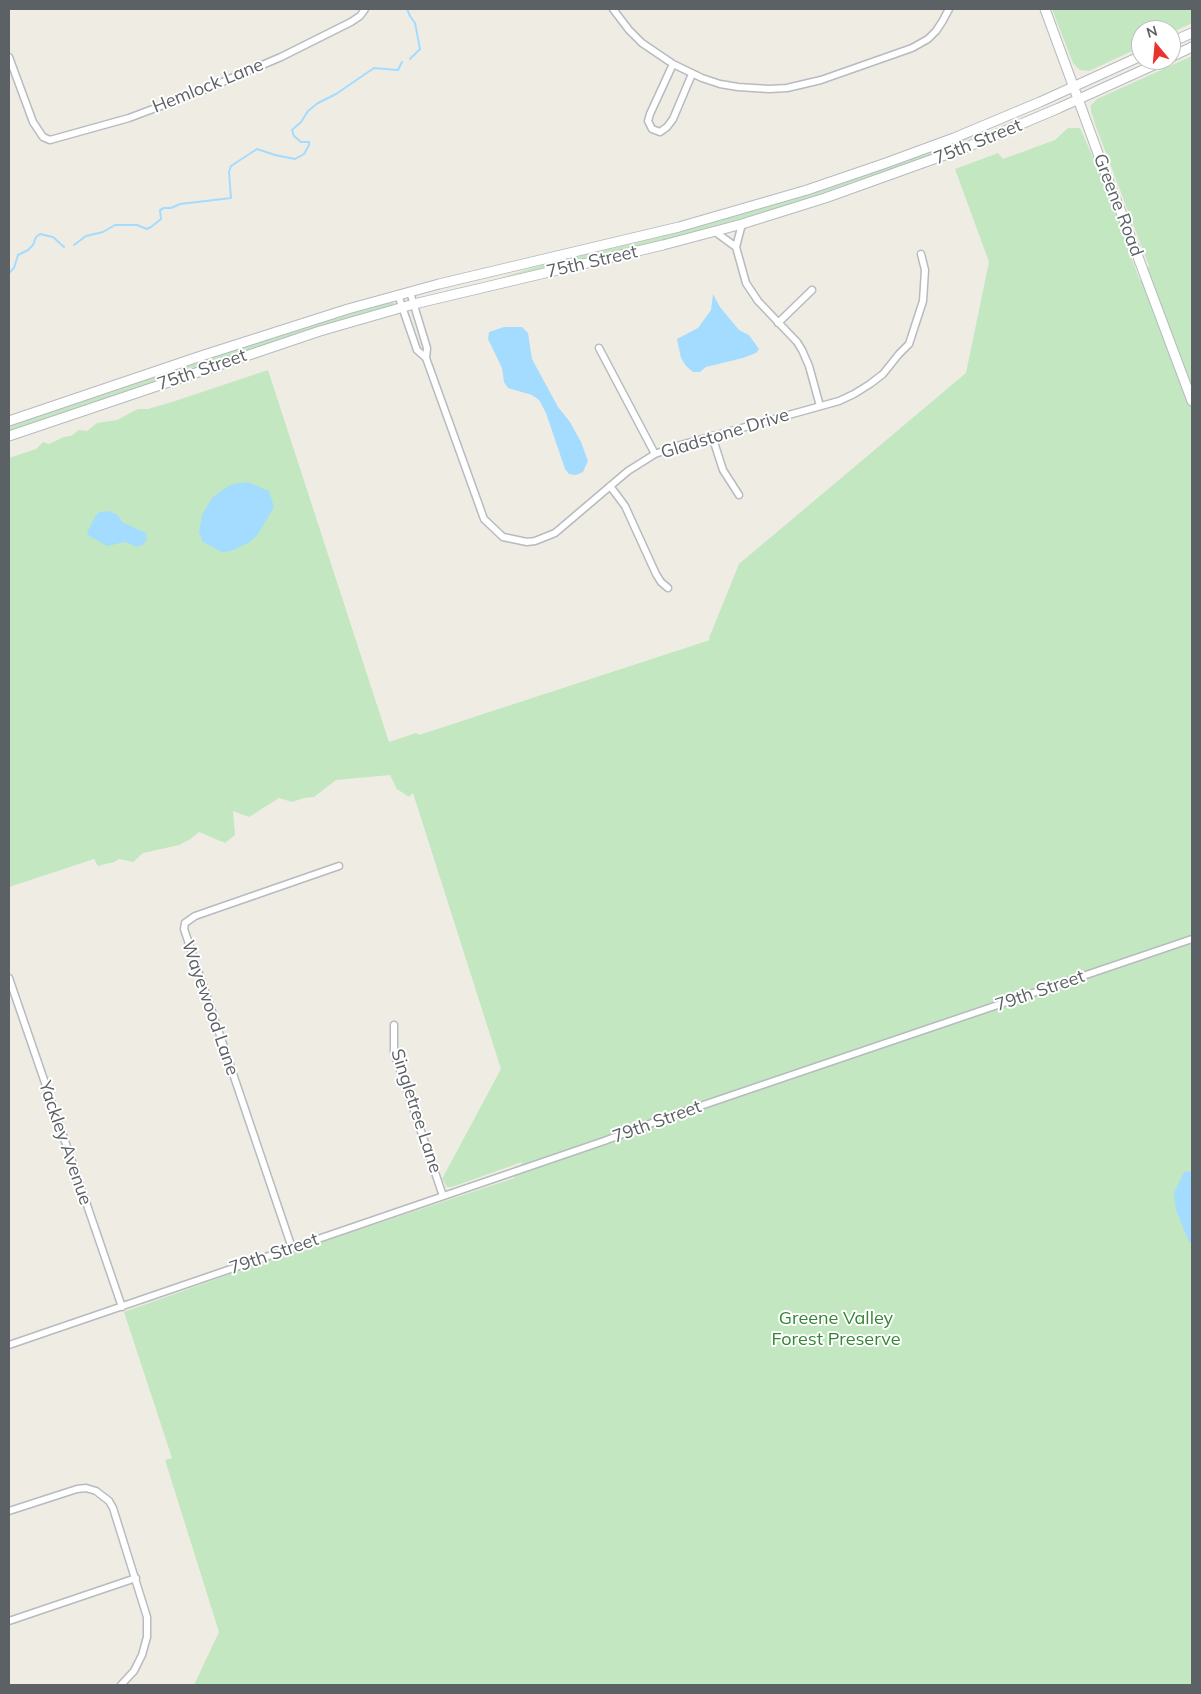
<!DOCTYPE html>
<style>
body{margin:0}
#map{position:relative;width:1201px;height:1694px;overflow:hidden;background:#efece4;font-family:Mulish,sans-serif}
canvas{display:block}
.frame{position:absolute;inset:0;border:10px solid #5c6165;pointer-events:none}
.north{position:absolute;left:1131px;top:20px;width:50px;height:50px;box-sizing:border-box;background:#fff;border:1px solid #bec0c1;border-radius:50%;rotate:343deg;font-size:14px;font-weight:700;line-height:20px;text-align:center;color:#5c6165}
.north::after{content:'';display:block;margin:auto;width:18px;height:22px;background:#eb332e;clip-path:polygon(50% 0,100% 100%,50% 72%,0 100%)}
</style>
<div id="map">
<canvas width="1201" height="1694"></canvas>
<div class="frame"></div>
<div class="north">N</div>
</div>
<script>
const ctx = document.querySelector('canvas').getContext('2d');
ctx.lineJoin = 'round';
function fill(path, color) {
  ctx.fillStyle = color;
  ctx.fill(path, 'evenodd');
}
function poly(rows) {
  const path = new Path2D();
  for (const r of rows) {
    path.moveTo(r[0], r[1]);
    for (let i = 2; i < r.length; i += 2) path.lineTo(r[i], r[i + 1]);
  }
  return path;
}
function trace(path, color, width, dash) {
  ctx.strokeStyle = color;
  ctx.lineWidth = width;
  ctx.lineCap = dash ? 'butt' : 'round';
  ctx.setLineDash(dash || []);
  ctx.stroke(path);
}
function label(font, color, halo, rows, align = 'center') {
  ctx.font = font + ' Mulish,sans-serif';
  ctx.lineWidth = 4;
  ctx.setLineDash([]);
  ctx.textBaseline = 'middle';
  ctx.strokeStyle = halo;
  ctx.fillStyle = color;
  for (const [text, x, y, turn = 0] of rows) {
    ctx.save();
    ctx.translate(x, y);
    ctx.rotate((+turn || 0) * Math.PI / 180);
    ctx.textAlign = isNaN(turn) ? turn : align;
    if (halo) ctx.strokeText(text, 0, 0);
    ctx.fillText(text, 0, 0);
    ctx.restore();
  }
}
const green = poly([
 [1052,9,1192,9,1192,23,1171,33,1171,30,1141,30,1141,47,1089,71,1080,70,1073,63],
 [1192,56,1192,1685,194,1685,219,1632,165,1460,172,1458,124,1312,295,1251,514,1178,522,1162,452,1187,447,1187,442,1179,501,1069,413,793,409,797,397,789,390,775,336,780,314,797,304,798,292,802,279,798,249,817,233,811,235,835,225,843,199,832,189,840,179,845,143,853,133,862,119,859,114,862,98,866,94,859,9,887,9,458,36,449,43,442,49,444,64,437,71,436,79,430,87,431,97,423,117,420,138,409,148,409,172,402,268,370,389,742,416,733,419,735,710,640,709,638,739,564,966,373,989,262,955,169,998,153,1003,159,1055,140,1068,128,1080,128,1104,182,1140,281,1149,266,1096,127,1091,111,1091,105,1097,99],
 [995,126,941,152,788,205,655,243,499,278,556,261,636,243,715,222,797,198,890,166],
 [392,302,396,304,272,342,9,431,9,426,263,341,357,311]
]);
const water = poly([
 [713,294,720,307,739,330,749,335,759,349,756,353,743,358,706,367,700,372,693,372,686,366,681,358,677,339,698,328,711,310],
 [504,327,522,327,528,333,532,359,558,407,570,422,581,442,588,461,583,472,576,475,569,474,565,469,546,413,539,400,532,395,508,388,504,382,502,368,488,339,489,332],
 [248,482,269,491,274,507,258,534,250,542,231,551,222,552,203,542,199,533,202,515,212,498,225,488,233,484],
 [109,511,118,515,122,522,146,533,147,539,144,544,137,547,125,542,107,546,88,535,87,533,96,515,100,512],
 [1192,1171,1192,1244,1189,1242,1176,1210,1174,1193,1184,1172]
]);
const stream = poly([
 [407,9,410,16,415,23,420,49,410,59],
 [74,245,86,236,103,232,115,225,137,225,147,229,151,227,161,219,160,210,164,208,171,208,180,204,231,198,229,172,231,166,257,149,275,155,295,159,304,154,309,145,309,142,301,142,294,136,292,130,301,122,308,111,318,103,336,94,374,68,398,70,402,62],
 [9,273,14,268,18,255,28,250,33,245,36,237,40,234,53,237,64,247],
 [9,295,9,301]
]);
const street = poly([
 [613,9,629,30,642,43,673,64,702,78,720,84,738,87,769,89,787,88,821,80,912,48,928,39,936,31,942,22,949,9],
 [9,57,33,122,43,137,50,140,129,118,206,89,281,57,351,22,360,16,365,9],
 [673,64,650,114,648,121,652,129,660,132,667,127,673,119,692,74],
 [742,224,736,247,746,283,758,301,797,342,802,350,809,366,820,406],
 [714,231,736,247],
 [410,292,427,348,426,358],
 [398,295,417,350,426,358,484,519,503,537,527,542,535,541,555,533,628,471,655,454,677,446,839,401,854,394,870,384,883,374,899,354,909,344,923,301,925,270,921,254],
 [778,323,812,290],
 [599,348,655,454],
 [712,436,723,470,739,495],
 [610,486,625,506,656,574,661,582,668,588],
 [9,978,122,1307],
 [394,1025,394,1052,443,1196],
 [292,1248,184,929,185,923,195,916,339,866],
 [9,1345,604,1141,668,1117,1192,939],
 [9,1511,77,1489,86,1488,96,1491,109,1501,113,1508,147,1617,147,1637,142,1655,134,1671,121,1685],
 [9,1621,136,1578]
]);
const secondary = poly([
 [1045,9,1103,167,1123,217,1192,401],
 [1171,42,1192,33],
 [1171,57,1192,47],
 [9,421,201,356,348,309,439,284,679,227,807,190,886,163,954,138,1040,102,1141,56],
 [9,436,320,331,414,304,663,245,742,224,825,198,967,147,1059,108,1165,60]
]);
const streetNames = [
 ["Hemlock Lane",208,86,-22],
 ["75th Street",978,142,-22],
 ["Greene Road",1118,205,69],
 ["75th Street",592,262,-13],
 ["75th Street",202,370,-19],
 ["Gladstone Drive",725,434,-17],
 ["79th Street",1040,991,-19],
 ["Wayewood Lane",210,1008,71],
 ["Singletree Lane",416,1111,72],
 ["79th Street",657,1122,-20],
 ["Yackley Avenue",65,1143,71],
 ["79th Street",274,1254,-19]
];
const parkNames = [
 ["Greene Valley",836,1319],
 ["Forest Preserve",836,1340]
];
fill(green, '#c3e7c1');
fill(water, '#a4dcff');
trace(stream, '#a4dcff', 2);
trace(street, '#b7babf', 9);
trace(secondary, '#b6babf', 11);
trace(street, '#fff', 6);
trace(secondary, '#fff', 9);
label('18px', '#5c6165', '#fff', streetNames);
label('18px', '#348534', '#fff', parkNames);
</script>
